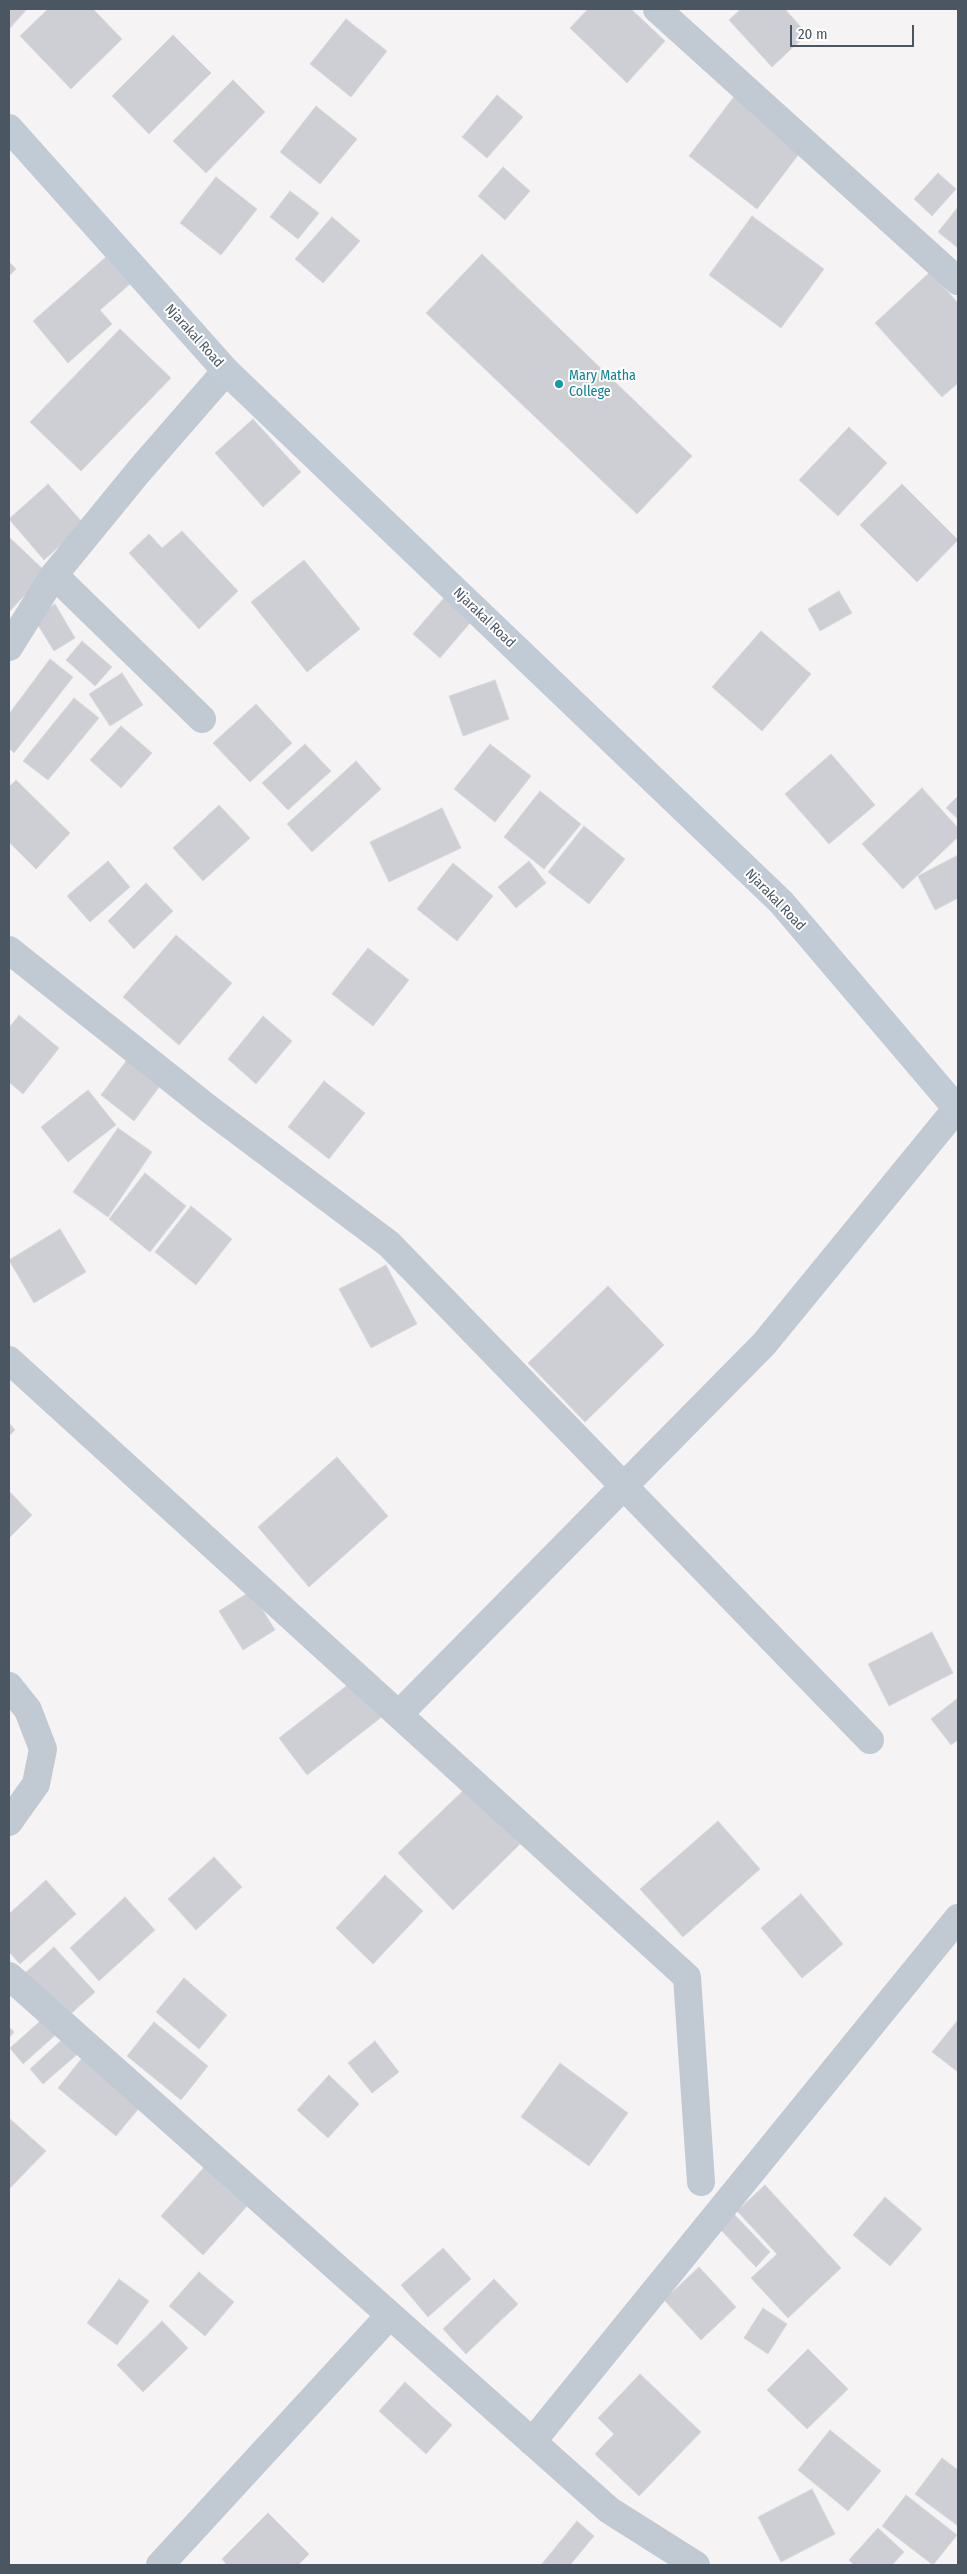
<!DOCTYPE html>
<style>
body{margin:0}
#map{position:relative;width:967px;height:2574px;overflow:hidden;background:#f5f3f3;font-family:"Fira Sans Condensed",sans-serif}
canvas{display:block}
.frame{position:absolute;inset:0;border:10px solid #4a5661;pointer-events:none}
.scale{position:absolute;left:790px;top:25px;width:124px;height:22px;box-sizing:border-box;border:2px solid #4a5661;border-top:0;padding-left:6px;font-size:15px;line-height:18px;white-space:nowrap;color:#4a5661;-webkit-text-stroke:4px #fff;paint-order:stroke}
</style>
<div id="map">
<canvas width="967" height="2574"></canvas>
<div class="frame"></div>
<div class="scale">20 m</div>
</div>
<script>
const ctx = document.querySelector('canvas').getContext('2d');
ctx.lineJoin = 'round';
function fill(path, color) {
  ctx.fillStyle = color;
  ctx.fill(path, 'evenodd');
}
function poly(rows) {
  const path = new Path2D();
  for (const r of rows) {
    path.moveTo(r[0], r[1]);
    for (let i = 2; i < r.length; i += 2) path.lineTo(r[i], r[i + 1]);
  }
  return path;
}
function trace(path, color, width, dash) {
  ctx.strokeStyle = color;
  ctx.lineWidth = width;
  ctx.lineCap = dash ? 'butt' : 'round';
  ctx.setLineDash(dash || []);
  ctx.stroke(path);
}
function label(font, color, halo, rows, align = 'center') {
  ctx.font = font + ' "Fira Sans Condensed",sans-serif';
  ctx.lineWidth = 4;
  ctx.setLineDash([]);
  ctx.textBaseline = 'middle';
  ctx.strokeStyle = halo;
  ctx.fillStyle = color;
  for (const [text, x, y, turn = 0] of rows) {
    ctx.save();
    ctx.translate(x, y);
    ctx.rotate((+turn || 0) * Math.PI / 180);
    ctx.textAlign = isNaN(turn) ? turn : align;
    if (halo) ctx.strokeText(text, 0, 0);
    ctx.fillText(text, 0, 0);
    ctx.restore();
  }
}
const building = poly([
 [9,9,27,9,9,29,9,9],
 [48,9,93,9,122,39,71,89,20,36,48,9],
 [588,9,631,9,665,41,627,83,570,28,588,9],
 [741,9,785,9,807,34,772,67,729,20,741,9],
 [346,19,387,51,351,97,310,64,346,19],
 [173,35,211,73,149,134,112,96,173,35],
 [233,80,265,112,206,173,173,141,233,80],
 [736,94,805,146,757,209,689,156,736,94],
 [497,95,523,117,487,158,462,137,497,95],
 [316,106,357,139,320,184,280,152,316,106],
 [503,167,530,191,505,220,478,196,503,167],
 [938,173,956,189,932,216,914,199,938,173],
 [216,177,257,209,221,255,180,223,216,177],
 [290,191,319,213,298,239,270,217,290,191],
 [958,207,958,248,938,232,958,207],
 [752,216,824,269,781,328,709,275,752,216],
 [332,217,360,241,323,283,295,259,332,217],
 [482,254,692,456,637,514,426,313,482,254],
 [106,257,130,284,100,310,112,324,68,363,33,321,106,257],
 [9,262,16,269,9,276,9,262],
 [930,272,958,303,958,383,942,397,875,323,930,272],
 [120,329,171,378,81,471,30,422,120,329],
 [253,419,301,472,263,507,215,453,253,419],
 [849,427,887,463,838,516,799,480,849,427],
 [48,484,84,524,44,560,9,519,48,484],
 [902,484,958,540,917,582,860,525,902,484],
 [182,531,238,591,199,629,129,553,149,534,162,548,182,531],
 [9,537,46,572,9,612,9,537],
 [304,560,360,629,307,672,251,602,304,560],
 [839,591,852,613,820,631,808,609,839,591],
 [449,592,476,616,440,658,413,634,449,592],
 [55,604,75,638,54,651,33,617,55,604],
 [761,631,811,674,762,731,712,687,761,631],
 [82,641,112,667,95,686,66,660,82,641],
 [50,659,73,677,14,753,9,748,9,714,50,659],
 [122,673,143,705,110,726,89,694,122,673],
 [495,680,509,719,463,736,449,696,495,680],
 [74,698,99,718,48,780,23,761,74,698],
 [256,704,292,743,250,782,213,743,256,704],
 [121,726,152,753,121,788,90,760,121,726],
 [305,744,331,771,288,810,262,783,305,744],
 [490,744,531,776,495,822,454,789,490,744],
 [831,754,875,805,829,844,785,794,831,754],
 [356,761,381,789,312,852,287,824,356,761],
 [16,780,70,833,36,869,9,842,9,787,16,780],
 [922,788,958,828,958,837,903,889,862,844,922,788],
 [540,791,581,824,544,869,504,837,540,791],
 [958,796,958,819,946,808,958,796],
 [219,805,250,838,203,881,173,848,219,805],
 [442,808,461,848,389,882,370,842,442,808],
 [584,826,625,859,589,904,548,872,584,826],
 [958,855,958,898,935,910,918,876,958,855],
 [108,861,130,887,90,922,67,896,108,861],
 [529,861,546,883,516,908,498,887,529,861],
 [453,863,493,896,457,941,417,909,453,863],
 [146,883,173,911,134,949,108,921,146,883],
 [176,935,232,983,179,1045,123,997,176,935],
 [368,948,409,980,373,1026,332,994,368,948],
 [19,1015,59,1048,23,1094,9,1082,9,1028,19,1015],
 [263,1016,292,1041,256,1084,228,1059,263,1016],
 [129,1057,162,1083,134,1121,101,1095,129,1057],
 [324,1081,365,1113,329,1159,288,1127,324,1081],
 [88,1090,116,1125,68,1162,41,1127,88,1090],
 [118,1128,152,1152,108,1217,73,1192,118,1128],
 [145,1173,186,1206,150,1252,109,1219,145,1173],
 [191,1206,232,1239,196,1285,155,1252,191,1206],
 [60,1229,86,1272,34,1303,9,1260,60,1229],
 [386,1265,417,1324,371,1348,339,1289,386,1265],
 [608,1286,664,1345,585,1422,528,1363,608,1286],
 [9,1423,15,1430,9,1436,9,1423],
 [337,1457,388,1516,309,1587,258,1527,337,1457],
 [9,1491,32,1515,9,1538,9,1491],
 [251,1591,275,1630,243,1650,219,1611,251,1591],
 [932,1632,953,1673,889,1706,868,1664,932,1632],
 [354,1680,383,1716,307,1775,279,1738,354,1680],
 [958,1698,958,1740,951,1745,931,1719,958,1698],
 [466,1788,520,1844,453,1910,398,1853,466,1788],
 [718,1821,760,1869,683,1937,640,1889,718,1821],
 [214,1857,242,1887,196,1930,168,1899,214,1857],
 [385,1875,423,1911,373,1964,336,1928,385,1875],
 [46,1880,76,1914,20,1964,9,1952,9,1914,46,1880],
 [801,1894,843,1944,802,1978,761,1928,801,1894],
 [125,1897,155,1930,99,1981,70,1948,125,1897],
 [54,1947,95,1992,65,2019,24,1974,54,1947],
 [184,1978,227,2015,199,2049,156,2012,184,1978],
 [47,2015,61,2030,23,2064,10,2048,47,2015],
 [957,2021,958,2021,958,2072,932,2052,957,2021],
 [154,2022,208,2066,181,2100,127,2056,154,2022],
 [9,2027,14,2032,9,2038,9,2027],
 [67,2035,81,2051,43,2084,30,2069,67,2035],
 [375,2041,399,2072,372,2093,348,2063,375,2041],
 [86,2053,144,2102,116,2136,58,2088,86,2053],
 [560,2063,628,2113,589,2166,521,2117,560,2063],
 [329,2075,359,2104,328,2138,297,2110,329,2075],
 [9,2118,46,2151,9,2189,9,2118],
 [206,2165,249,2204,203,2255,161,2216,206,2165],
 [765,2185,841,2268,788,2318,751,2278,777,2254,737,2211,765,2185],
 [885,2197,922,2229,890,2266,853,2235,885,2197],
 [734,2214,770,2252,756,2267,719,2228,734,2214],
 [443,2248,471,2279,428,2317,401,2285,443,2248],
 [699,2267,736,2307,701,2340,664,2300,699,2267],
 [199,2272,234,2302,205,2336,169,2306,199,2272],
 [119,2279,149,2301,117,2345,87,2323,119,2279],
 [494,2279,518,2304,466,2354,443,2329,494,2279],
 [763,2308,787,2324,768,2354,744,2338,763,2308],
 [162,2321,188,2348,143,2392,117,2365,162,2321],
 [808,2349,848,2389,807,2429,767,2390,808,2349],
 [640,2374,701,2432,639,2496,595,2454,614,2434,598,2418,640,2374],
 [405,2382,452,2425,426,2454,379,2411,405,2382],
 [830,2430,881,2471,848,2511,798,2470,830,2430],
 [942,2458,958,2470,958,2526,915,2494,942,2458],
 [812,2489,835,2534,781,2562,758,2517,812,2489],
 [906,2495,957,2535,933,2565,882,2526,906,2495],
 [268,2513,309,2554,298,2565,227,2565,222,2559,268,2513],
 [577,2521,594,2536,570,2565,541,2565,577,2521],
 [878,2528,904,2552,892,2565,854,2565,849,2560,878,2528]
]);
const street = poly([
 [657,9,958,281],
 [54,575,202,719],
 [9,647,54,575,139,471,226,371],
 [9,950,209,1109,389,1244,870,1740],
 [9,1360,687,1977,701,2182],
 [9,1686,28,1710,43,1749,36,1784,9,1822],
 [399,1714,764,1344,957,1108],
 [9,1976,609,2510,696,2565],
 [532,2442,958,1918],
 [160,2565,390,2315]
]);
const secondary = poly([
 [9,128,226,371,781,902,958,1110]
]);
const markers = [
 [559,384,5,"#0f9aa8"]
];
const streetNames = [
 ["Njarakal Road",194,336,48],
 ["Njarakal Road",484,618,44],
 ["Njarakal Road",775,900,46]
];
const cultureNames = [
 ["Mary Matha",569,376],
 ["College",569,392]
];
fill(building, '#cdcfd5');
trace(building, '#d7d9de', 1);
trace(street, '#c1cad2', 28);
trace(secondary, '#c1cbd6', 28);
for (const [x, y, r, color] of markers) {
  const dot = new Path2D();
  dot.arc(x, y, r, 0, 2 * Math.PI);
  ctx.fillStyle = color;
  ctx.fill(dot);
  trace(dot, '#fff', 2);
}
label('14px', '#4a5661', '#fff', streetNames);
label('14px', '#0d838f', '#fff', cultureNames, 'left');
</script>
